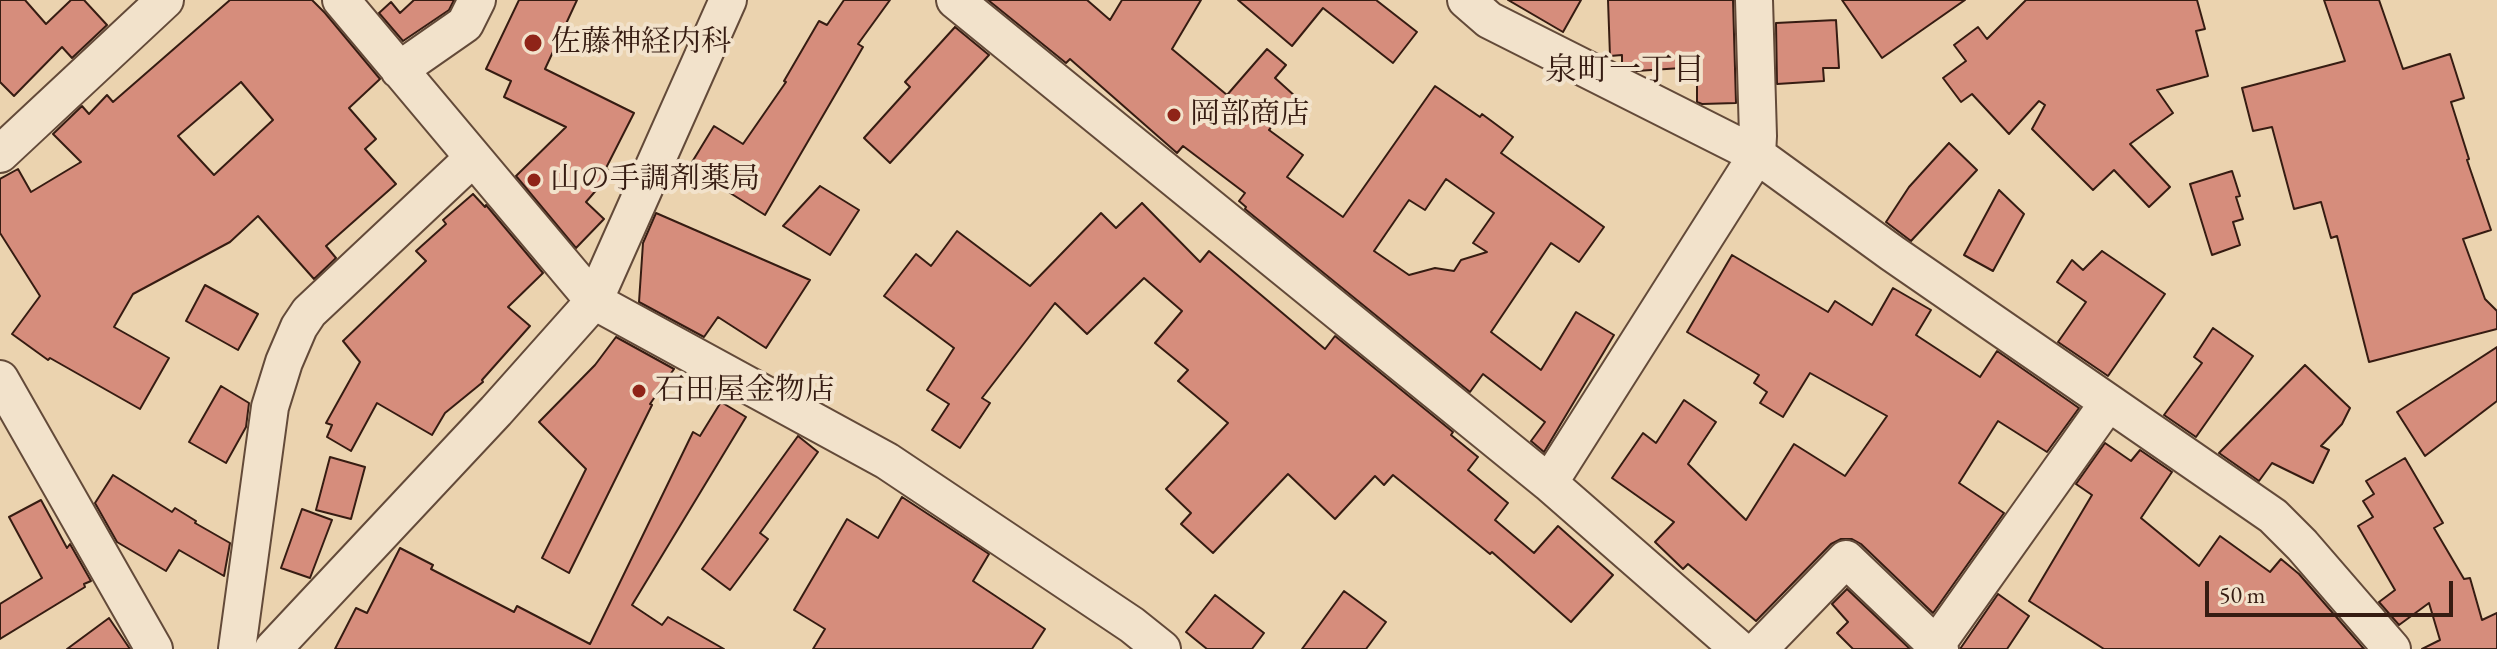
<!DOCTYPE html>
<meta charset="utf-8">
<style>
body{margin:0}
#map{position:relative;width:2497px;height:649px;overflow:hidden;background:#ebd3af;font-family:"EB Garamond",serif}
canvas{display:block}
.scale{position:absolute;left:2205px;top:581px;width:248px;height:36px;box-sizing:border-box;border:4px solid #361c12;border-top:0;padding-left:10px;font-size:24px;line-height:28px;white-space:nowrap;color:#361c12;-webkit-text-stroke:6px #f2e2cb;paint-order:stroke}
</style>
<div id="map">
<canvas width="2497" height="649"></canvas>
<div class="scale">50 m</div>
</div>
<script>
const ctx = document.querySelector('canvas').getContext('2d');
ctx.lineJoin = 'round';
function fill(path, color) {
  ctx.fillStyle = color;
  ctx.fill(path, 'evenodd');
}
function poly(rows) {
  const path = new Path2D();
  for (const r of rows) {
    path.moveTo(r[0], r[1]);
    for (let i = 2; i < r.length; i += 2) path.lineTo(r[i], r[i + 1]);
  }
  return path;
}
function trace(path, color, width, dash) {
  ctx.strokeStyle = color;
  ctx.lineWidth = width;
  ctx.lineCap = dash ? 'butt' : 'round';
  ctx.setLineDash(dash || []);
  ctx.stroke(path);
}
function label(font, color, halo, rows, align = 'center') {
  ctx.font = font + ' "EB Garamond","Noto Serif JP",serif';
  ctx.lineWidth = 8;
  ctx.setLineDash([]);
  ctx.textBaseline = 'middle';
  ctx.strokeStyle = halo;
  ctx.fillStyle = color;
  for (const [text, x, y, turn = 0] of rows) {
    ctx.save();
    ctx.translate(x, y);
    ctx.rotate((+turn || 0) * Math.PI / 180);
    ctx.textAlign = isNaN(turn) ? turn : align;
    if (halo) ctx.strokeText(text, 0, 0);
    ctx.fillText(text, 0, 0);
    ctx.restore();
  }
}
const building = poly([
 [0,0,25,0,46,24,71,0,84,0,107,25,72,58,62,47,14,96,0,82,0,0],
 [230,0,312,0,325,13,380,79,349,108,376,139,365,149,396,184,326,246,336,258,314,279,258,216,230,242,133,294,114,327,169,358,140,409,50,358,48,360,12,334,40,296,0,233,0,179,18,169,31,192,81,162,53,134,82,106,89,114,107,95,113,102,230,0],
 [241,82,273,120,214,175,178,136,241,82],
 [414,0,454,0,449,10,403,41,379,13,391,2,400,13,414,0],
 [519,0,577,0,545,69,634,113,606,168,611,173,586,202,604,219,576,248,516,176,566,127,504,97,511,81,486,69,519,0],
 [844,0,890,0,858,44,863,47,765,215,689,167,714,126,743,144,786,82,784,81,819,21,827,25,844,0],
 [988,0,1087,0,1110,20,1122,0,1201,0,1172,49,1227,95,1267,49,1286,65,1275,78,1296,97,1269,130,1303,155,1287,177,1343,217,1435,86,1480,117,1482,114,1513,137,1501,153,1604,227,1579,262,1551,243,1491,332,1541,370,1576,312,1614,335,1544,452,1531,441,1545,422,1483,374,1470,392,1245,209,1246,207,1239,201,1245,193,1183,146,1177,153,1070,59,1066,63,988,0],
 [1446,179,1494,213,1473,243,1487,252,1461,260,1454,271,1435,268,1409,275,1374,251,1409,200,1425,210,1446,179],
 [1238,0,1376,0,1417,32,1393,63,1323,8,1292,46,1238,0],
 [1508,0,1581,0,1563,32,1508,0],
 [1608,0,1733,0,1736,103,1702,104,1697,102,1697,67,1636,71,1622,63,1622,55,1610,56,1608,0],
 [1842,0,1965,0,1882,58,1842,0],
 [2026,0,2197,0,2205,29,2196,31,2208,76,2157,90,2173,113,2130,144,2170,187,2149,207,2114,170,2093,190,2032,129,2045,105,2039,101,2009,134,1972,94,1961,102,1943,78,1966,61,1954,45,1978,27,1987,39,2026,0],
 [2324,0,2379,0,2403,69,2450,54,2464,98,2451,102,2469,159,2467,160,2491,230,2463,239,2485,299,2497,311,2497,329,2369,362,2337,236,2331,238,2321,202,2294,209,2272,127,2253,131,2242,88,2345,61,2324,0],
 [1836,20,1839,68,1823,68,1824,81,1777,84,1776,23,1836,20],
 [955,27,989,55,890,163,864,138,910,87,905,82,955,27],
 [1949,143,1977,170,1911,241,1886,222,1909,187,1949,143],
 [2232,171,2240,196,2236,197,2243,219,2233,222,2240,245,2212,255,2190,184,2232,171],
 [820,186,859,210,830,255,783,226,820,186],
 [1999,190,2024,214,1993,271,1964,255,1999,190],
 [473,194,485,207,486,205,543,273,508,307,530,326,482,380,483,382,445,413,432,435,377,403,351,451,327,437,332,425,326,423,360,362,343,341,426,261,416,251,446,224,443,220,473,194],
 [1142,203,1200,262,1209,251,1325,349,1335,336,1453,432,1451,435,1478,457,1468,470,1508,503,1495,520,1534,553,1558,526,1613,575,1571,622,1492,552,1490,554,1393,475,1384,485,1375,476,1335,519,1288,474,1213,553,1181,524,1191,513,1166,489,1228,423,1178,381,1188,370,1155,343,1182,311,1144,278,1087,334,1055,303,982,398,990,403,960,448,932,430,949,404,927,390,954,348,884,296,916,254,931,266,957,231,1030,286,1101,213,1116,228,1142,203],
 [656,213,810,280,766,348,718,317,704,337,639,302,643,243,656,213],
 [2102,251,2165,294,2108,376,2058,342,2086,302,2057,282,2072,260,2083,270,2102,251],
 [1732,255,1828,312,1835,301,1872,325,1893,288,1931,310,1916,335,1980,377,1997,351,2079,408,2047,452,1998,421,1959,483,2004,513,1933,613,1861,544,1852,539,1841,539,1831,544,1756,621,1688,564,1683,569,1655,542,1674,522,1612,478,1643,433,1656,443,1684,400,1716,422,1688,464,1746,520,1794,444,1845,476,1887,416,1810,373,1783,417,1760,403,1767,392,1754,383,1759,375,1687,332,1732,255],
 [205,285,258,314,238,350,186,321,205,285],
 [2213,328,2253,356,2196,437,2164,415,2202,363,2194,357,2213,328],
 [616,337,674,369,650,404,652,405,569,573,542,558,586,469,539,422,595,365,616,337],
 [2497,347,2497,401,2425,456,2397,412,2497,347],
 [2305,365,2350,408,2342,424,2321,446,2329,450,2313,483,2272,463,2259,481,2219,453,2305,365],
 [221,386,249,403,246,427,226,463,189,442,221,386],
 [721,402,746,417,632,605,662,625,668,617,724,649,335,649,356,608,367,613,400,548,433,565,431,569,514,612,517,606,590,644,693,432,700,436,721,402],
 [798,436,818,452,760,533,768,539,730,590,702,569,798,436],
 [2105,443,2131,461,2140,450,2172,472,2141,518,2199,566,2220,536,2270,572,2281,559,2299,574,2364,649,2104,649,2029,601,2092,495,2076,484,2105,443],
 [330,457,365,467,351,519,316,510,330,457],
 [2405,458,2443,523,2434,528,2464,579,2470,578,2482,620,2497,613,2497,649,2422,649,2440,640,2429,603,2399,625,2379,602,2395,590,2358,526,2373,517,2363,501,2374,494,2366,481,2405,458],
 [113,475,172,512,175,508,196,521,195,523,230,543,224,576,179,550,166,571,117,542,95,503,113,475],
 [902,497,989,554,973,581,1045,629,1032,649,813,649,825,629,794,610,847,519,878,538,902,497],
 [41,500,67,548,70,544,91,581,84,584,85,587,0,639,0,604,42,578,9,517,41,500],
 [302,509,332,520,310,578,281,568,302,509],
 [1847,589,1910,649,1853,649,1837,633,1848,622,1832,604,1847,589],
 [1344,591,1386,622,1366,649,1302,649,1344,591],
 [1998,594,2029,616,2007,649,1960,649,1998,594],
 [1215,595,1264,633,1252,649,1207,649,1186,632,1215,595],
 [109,618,130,649,67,649,109,618]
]);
const minor = poly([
 [341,0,594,301,887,461,1132,625,1162,649],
 [955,0,1549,483,1739,649],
 [1466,0,1489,20,1757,155,1549,483],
 [1754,0,1758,136,1757,155,1892,253,2273,516,2302,545,2392,649],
 [399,70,465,24,477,0],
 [0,154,165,0],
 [0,379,154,649],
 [1936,645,2108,403],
 [237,649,270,407,284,362,299,327,309,312,473,158],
 [273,649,496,411,594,301,728,0],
 [1759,649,1846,559,1940,649]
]);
const markers = [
 [533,43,10,"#8f2418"],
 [1174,115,8,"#8f2418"],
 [534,180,8,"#8f2418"],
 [639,391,8,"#8f2418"]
];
const poiNames = [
 ["佐藤神経内科",551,43],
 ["岡部商店",1190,115],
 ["山の手調剤薬局",550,180],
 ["石田屋金物店",655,391]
];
const neighbourhoodNames = [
 ["泉町一丁目",1625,71]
];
fill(building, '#d68d7c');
trace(building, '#361c12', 2);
trace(minor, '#634a39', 40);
trace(minor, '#f2e2cb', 36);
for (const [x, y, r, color] of markers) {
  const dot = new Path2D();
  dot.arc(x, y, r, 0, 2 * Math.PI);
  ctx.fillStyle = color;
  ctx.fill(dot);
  trace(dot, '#f2e2cb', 3);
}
label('30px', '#361c12', '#f2e2cb', poiNames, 'left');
label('32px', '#361c12', '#f2e2cb', neighbourhoodNames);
</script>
